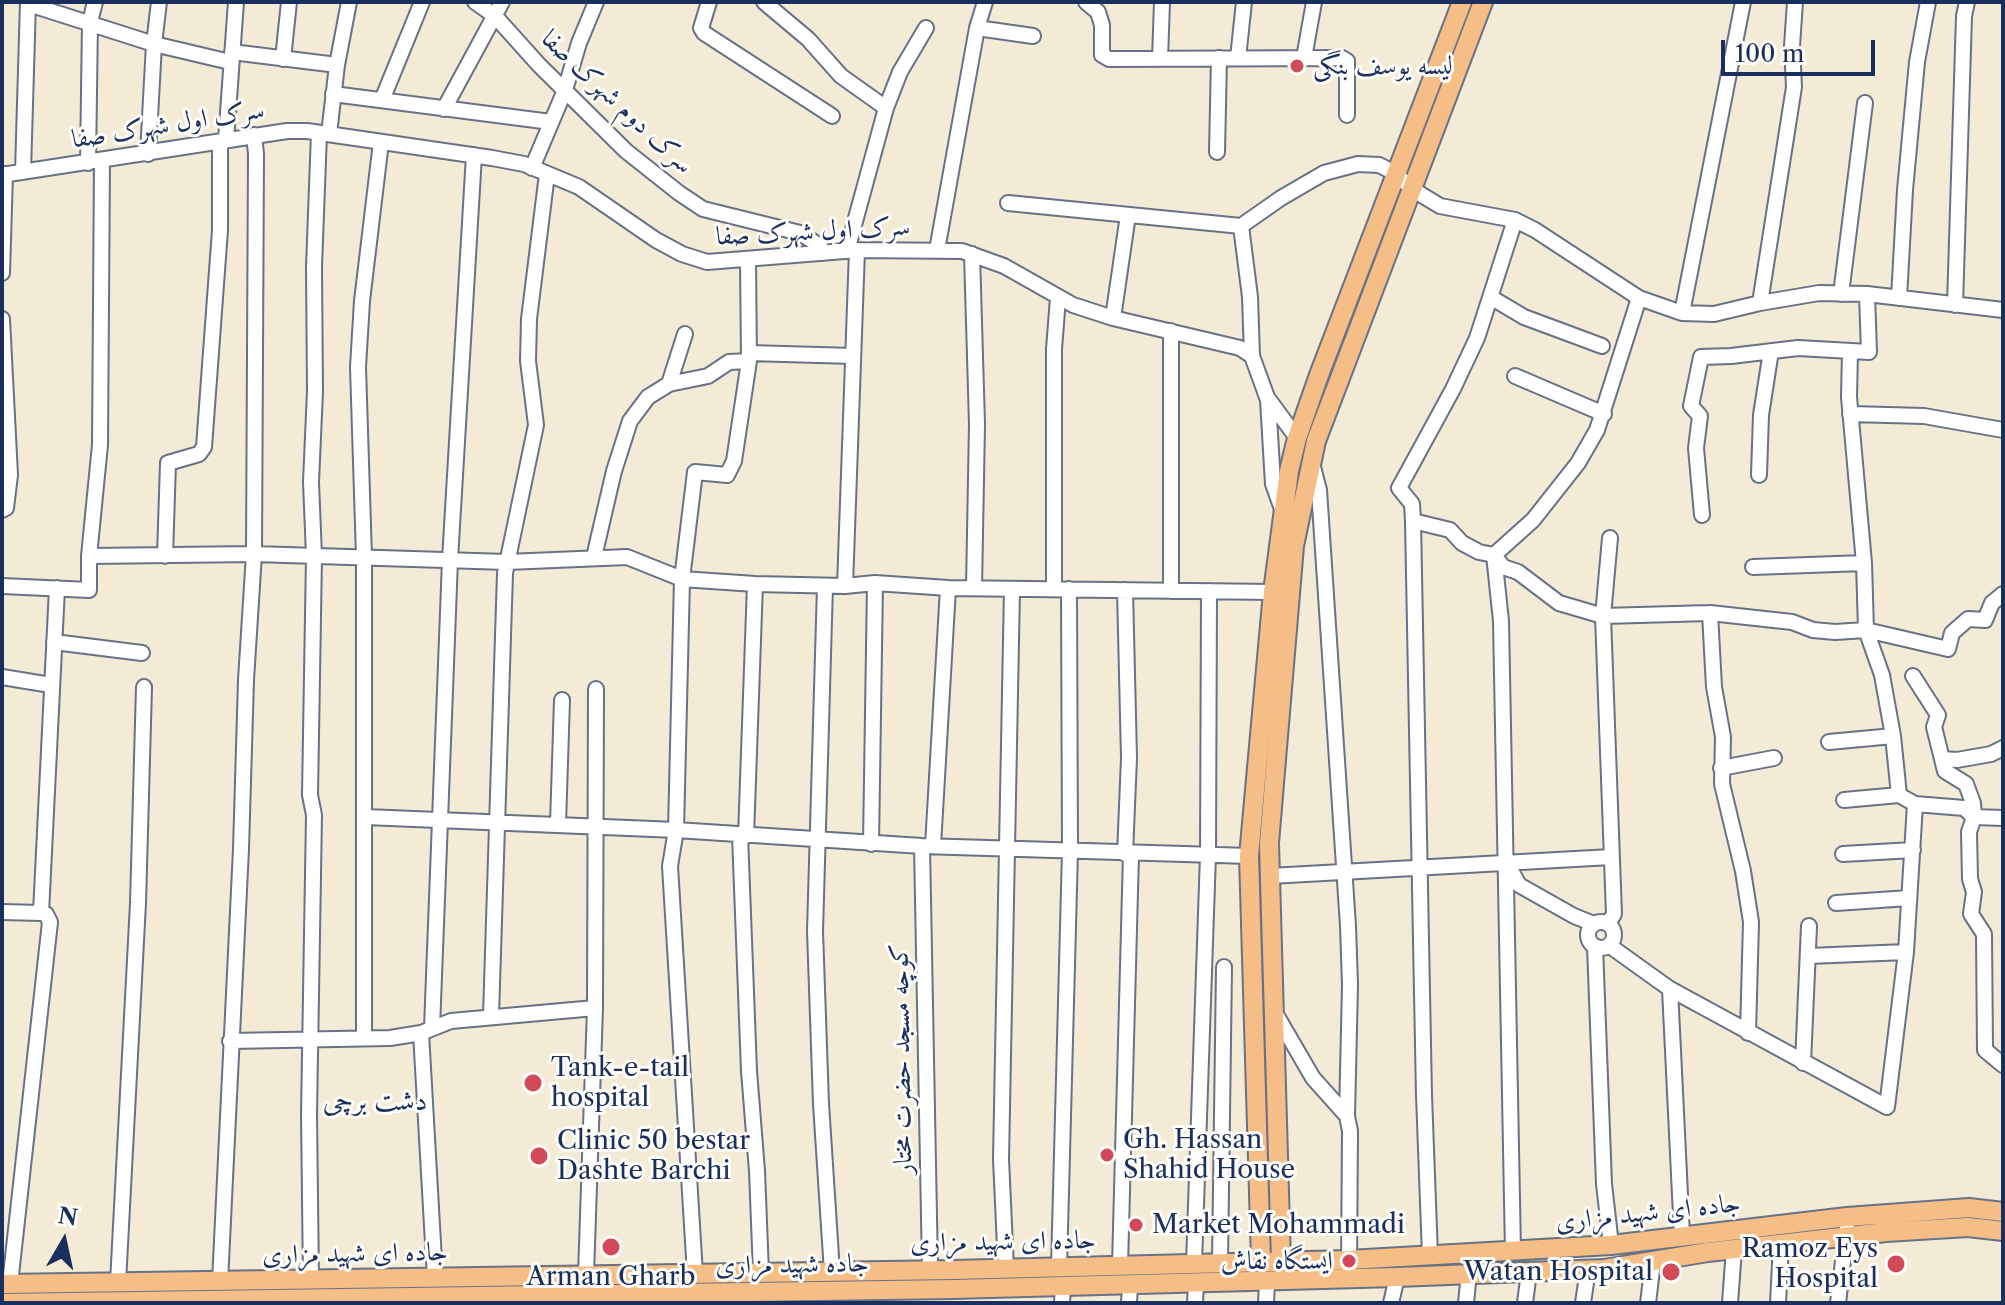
<!DOCTYPE html>
<meta charset="utf-8">
<style>
body{margin:0}
#map{position:relative;width:2005px;height:1305px;overflow:hidden;background:#f3ebd5;font-family:"Libre Caslon Text",serif}
canvas{display:block}
.frame{position:absolute;inset:0;border:4px solid #1b2f5e;pointer-events:none}
.north{position:absolute;left:24px;top:1201px;width:80px;height:80px;-webkit-text-stroke:6px #fdfcf7;paint-order:stroke;rotate:9deg;font-size:22px;font-weight:700;line-height:32px;text-align:center;color:#1b2f5e}
.north::after{content:'';display:block;margin:auto;width:28px;height:36px;background:#1b2f5e;clip-path:polygon(50% 0,100% 100%,50% 72%,0 100%)}
.scale{position:absolute;left:1721px;top:40px;width:154px;height:36px;box-sizing:border-box;border:4px solid #1b2f5e;border-top:0;padding-left:10px;font-size:24px;line-height:28px;white-space:nowrap;color:#1b2f5e;-webkit-text-stroke:6px #fdfcf7;paint-order:stroke}
</style>
<div id="map">
<canvas width="2005" height="1305"></canvas>
<div class="frame"></div>
<div class="north">N</div>
<div class="scale">100 m</div>
</div>
<script>
const ctx = document.querySelector('canvas').getContext('2d');
ctx.lineJoin = 'round';
function poly(rows) {
  const path = new Path2D();
  for (const r of rows) {
    if (r.length === 3) {
      path.moveTo(r[0] + r[2], r[1]);
      path.arc(r[0], r[1], r[2], 0, 2 * Math.PI);
      continue;
    }
    path.moveTo(r[0], r[1]);
    for (let i = 2; i < r.length; i += 2) path.lineTo(r[i], r[i + 1]);
  }
  return path;
}
function trace(path, color, width, dash) {
  ctx.strokeStyle = color;
  ctx.lineWidth = width;
  ctx.lineCap = dash ? 'butt' : 'round';
  ctx.setLineDash(dash || []);
  ctx.stroke(path);
}
function label(font, color, halo, rows, align = 'center') {
  ctx.font = font + ' "Libre Caslon Text",Amiri,serif';
  ctx.lineWidth = 6;
  ctx.setLineDash([]);
  ctx.textBaseline = 'middle';
  ctx.strokeStyle = halo;
  ctx.fillStyle = color;
  for (const [text, x, y, turn = 0] of rows) {
    ctx.save();
    ctx.translate(x, y);
    ctx.rotate((+turn || 0) * Math.PI / 180);
    ctx.textAlign = isNaN(turn) ? turn : align;
    if (halo) ctx.strokeText(text, 0, 0);
    ctx.fillText(text, 0, 0);
    ctx.restore();
  }
}
const minor = poly([
 [32,2,38,7,154,44,230,62],
 [475,2,495,16,539,65,626,151,679,193,703,209,800,233,820,246,823,253],
 [709,2,701,28,704,33,832,116],
 [764,2,808,39,841,76,886,108],
 [1086,2,1098,12,1102,25,1102,55,1109,59,1342,58,1347,61,1347,115],
 [977,28,1033,36],
 [232,52,337,65],
 [1238,58,1244,2],
 [1304,58,1314,2],
 [283,59,289,2],
 [1160,59,1162,2],
 [333,94,551,122],
 [382,100,422,2],
 [444,109,502,2],
 [329,134,337,65,349,2],
 [226,140,236,2],
 [1217,152,1219,58],
 [148,154,154,44,159,2],
 [88,163,90,22,95,2],
 [532,168,565,90,579,43,596,2],
 [23,172,28,2],
 [2,175,287,131,307,131,492,158,524,164,579,187,656,240,682,254,707,262,857,250,962,251,1004,266,1073,305,1113,318,1240,348,1252,356],
 [1008,203,1241,226,1281,198,1324,173,1358,164,1379,165,1395,173,1412,189,1440,206,1515,220,1535,230,1639,298,1682,313,1714,314,1760,303,1819,293,1867,294,2003,310],
 [1241,226,1250,297,1252,356,1268,400,1273,484,1283,512],
 [937,250,977,28,985,2],
 [847,251,886,108,900,72,926,28],
 [972,254,977,424,974,588],
 [2,273,5,174],
 [1841,294,1865,103],
 [1492,298,1524,317,1602,346],
 [1899,298,1905,190,1917,62,1928,2],
 [1760,303,1794,87,1792,46,1795,2],
 [1955,305,1964,16,1967,2],
 [1682,313,1743,2],
 [1113,318,1128,215],
 [2,319,10,475,6,508,2,510],
 [1850,352,1849,397,1864,563,1866,630,1882,675,1893,736,1899,795,1915,804,1964,808,1974,817,2003,818],
 [749,353,853,356],
 [1515,376,1604,414],
 [669,384,685,334],
 [1269,400,1297,438],
 [1850,414,1924,416,2003,430],
 [1312,463,1319,490,1348,926,1350,985,1347,1116],
 [1759,475,1761,415,1771,351],
 [1702,515,1696,448,1700,416,1691,406,1701,357,1731,356,1798,348,1869,352,1867,294],
 [1413,521,1450,530,1462,543,1479,552,1494,555,1503,567,1518,572,1559,603,1603,616,1710,613,1792,622,1813,630,1835,632,1866,630,1948,649,1952,633,1968,619,1985,620,1992,603,2003,594],
 [1494,555,1501,621,1513,1252],
 [1494,555,1533,520,1578,463,1597,430,1639,298],
 [89,556,254,554,507,562,627,557,682,579,755,584,845,586,875,583,948,588,1273,592],
 [165,556,168,463,199,454,204,447,220,230,220,141],
 [594,557,614,471,630,421,648,397,669,384,708,376,729,362,749,361],
 [1753,567,1864,563],
 [2,586,89,590,89,556,100,445,102,160],
 [825,586,815,931,821,1104,832,1272],
 [845,586,857,250],
 [1054,589,1054,349,1058,298],
 [1125,590,1129,758,1125,854],
 [1171,591,1171,331],
 [1710,613,1714,687,1723,737,1722,784,1743,871,1751,922,1748,1033],
 [54,642,142,653],
 [1913,676,1938,715,1934,727,1945,771,1966,784,1973,803,1974,817,1969,832,1970,879,1974,892,1971,914,1984,934,1985,1050,2003,1065],
 [2,677,51,685],
 [1829,742,1893,736],
 [1943,759,1957,760,1991,754,2003,748],
 [1721,768,1774,758],
 [1844,800,1899,795],
 [366,817,676,830,922,846,1249,856],
 [558,824,562,700],
 [740,835,749,1071,757,1171,761,1273],
 [746,836,755,584],
 [871,844,875,583],
 [922,846,930,1270],
 [933,846,948,588],
 [1843,854,1913,850],
 [1509,867,1519,885,1574,916,1594,924],
 [1270,876,1611,857],
 [1836,903,1909,898],
 [2,912,41,913,46,914,50,922,10,1284],
 [41,913,57,588],
 [1601,935,13],
 [1608,924,1614,914,1603,616,1610,538],
 [1595,946,1604,1184,1611,1245],
 [1610,946,1670,989,1887,1107,1906,952,1915,804],
 [1809,956,1906,952],
 [1670,989,1682,1236],
 [1274,1011,1313,1078,1347,1116,1350,1131,1349,1270],
 [491,1016,505,573,536,425,528,361,529,319,547,174],
 [432,1028,450,560,474,155],
 [421,1033,435,1278],
 [364,1037,364,557,358,367,362,301,381,142],
 [230,1041,390,1038,421,1033,451,1021,595,1008],
 [1803,1063,1809,926],
 [1430,1256,1424,1095,1413,521,1412,504,1399,488,1453,389,1477,338,1515,220],
 [1220,1262,1224,967],
 [1194,1263,1208,855,1209,591],
 [1120,1266,1131,854],
 [1059,1267,1070,851,1069,589],
 [1006,1269,1001,1159,1012,589],
 [695,1274,670,866,676,830,682,579,695,472,727,475,734,461,749,361,748,260],
 [586,1275,595,1008,596,689],
 [311,1281,309,1114,314,815,310,795,314,556,311,482,315,391,314,267,319,133],
 [220,1282,241,849,246,680,254,554,256,154,254,135],
 [118,1283,138,903,144,687],
 [1062,1303,1063,1286],
 [1129,1303,1130,1285],
 [1195,1303,1196,1283],
 [1266,1303,1267,1282],
 [1391,1303,1397,1277],
 [1466,1303,1469,1273],
 [1525,1303,1529,1272],
 [1583,1303,1588,1269],
 [1648,1303,1653,1262],
 [1730,1303,1734,1249],
 [1778,1303,1781,1244],
 [1838,1303,1847,1228]
]);
const major = poly([
 [1261,1261,1249,856,1273,592,1289,471,1297,438,1319,375,1462,2],
 [1281,1261,1269,843,1294,546,1316,441,1483,2],
 [2,1284,953,1270,1348,1260,1611,1245,1847,1217,1969,1208,2003,1212],
 [2,1303,954,1289,1397,1277,1604,1269,1708,1252,1886,1232,1968,1227,2003,1231]
]);
const markers = [
 [1297,66,8,"#d1495b"],
 [533,1083,10,"#d1495b"],
 [1107,1155,8,"#d1495b"],
 [539,1156,10,"#d1495b"],
 [1136,1225,8,"#d1495b"],
 [611,1247,10,"#d1495b"],
 [1349,1261,8,"#d1495b"],
 [1896,1264,10,"#d1495b"],
 [1671,1272,10,"#d1495b"]
];
const poiNames = [
 ["لیسه یوسف بنگی",1313,66],
 ["Tank-e-tail",551,1068],
 ["hospital",551,1098],
 ["Gh. Hassan",1123,1140],
 ["Shahid House",1123,1170],
 ["Clinic 50 bestar",557,1141],
 ["Dashte Barchi",557,1171],
 ["Market Mohammadi",1152,1225],
 ["Ramoz Eys",1878,1249,"right"],
 ["Hospital",1878,1279,"right"],
 ["ایستگاه نقاش",1333,1261,"right"],
 ["Watan Hospital",1653,1272,"right"],
 ["Arman Gharb",611,1277,"center"]
];
const streetNames = [
 ["سرک دوم شهرک صفا",617,102,43],
 ["سرک اول شهرک صفا",168,125,-9],
 ["سرک اول شهرک صفا",813,232,-3],
 ["کوچه مسجد حضرت مختار",902,1059,-91],
 ["جاده ای شهید مزاری",1648,1213,-6],
 ["جاده ای شهید مزاری",1003,1242,-1],
 ["جاده ای شهید مزاری",355,1254,-1],
 ["جاده شهید مزاری",792,1265,-1]
];
const neighbourhoodNames = [
 ["دشت برچی",375,1102]
];
trace(minor, '#677188', 18);
trace(major, '#677188', 22);
trace(minor, '#fff', 14);
trace(major, '#f6be87', 18);
for (const [x, y, r, color] of markers) {
  const dot = new Path2D();
  dot.arc(x, y, r, 0, 2 * Math.PI);
  ctx.fillStyle = color;
  ctx.fill(dot);
  trace(dot, '#fdfcf7', 3);
}
label('26px', '#1b2f5e', '#fdfcf7', poiNames, 'left');
label('26px', '#1b2f5e', '#fdfcf7', streetNames);
label('28px', '#1b2f5e', '#fdfcf7', neighbourhoodNames);
</script>
